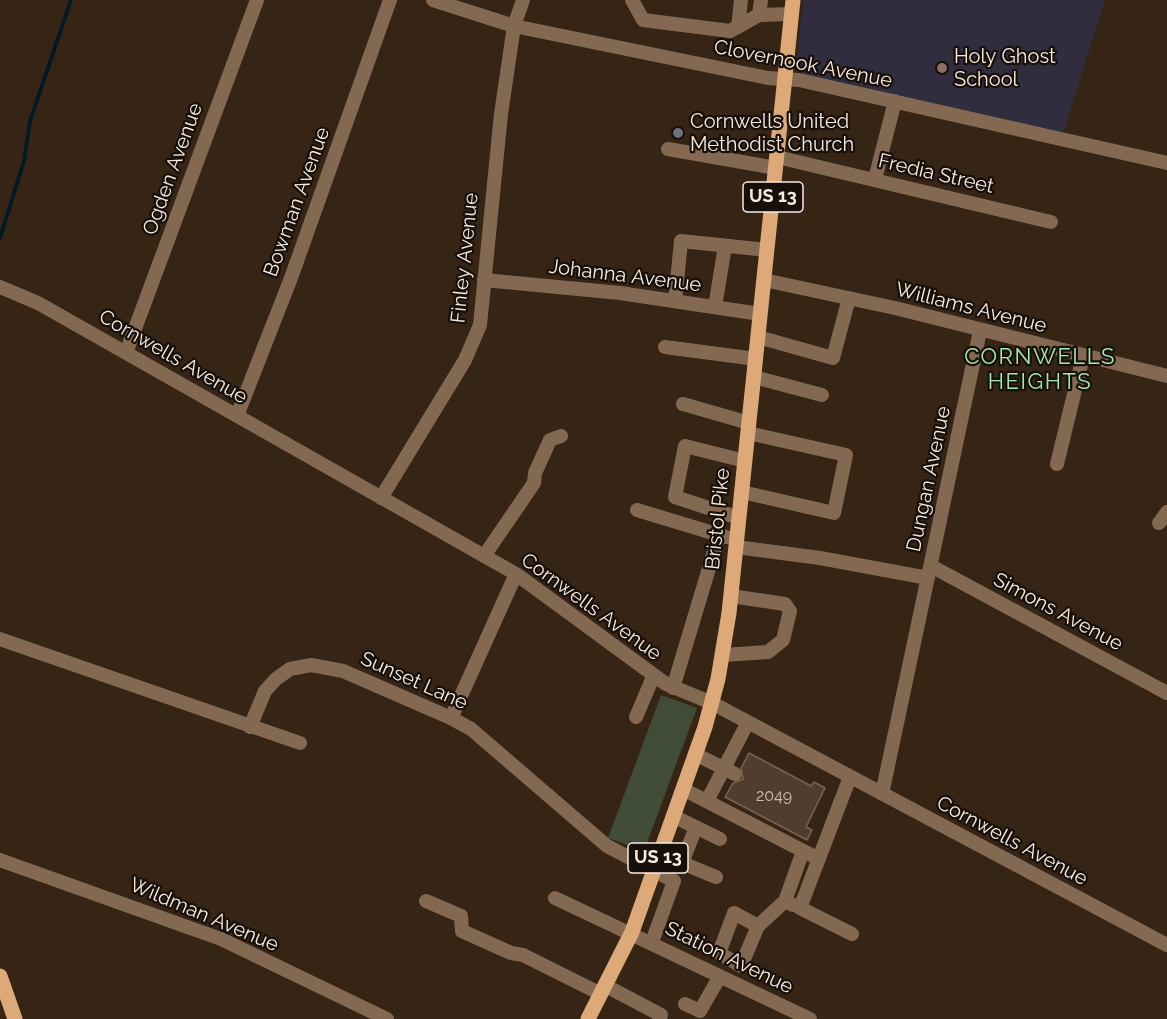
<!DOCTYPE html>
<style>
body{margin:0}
canvas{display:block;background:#362415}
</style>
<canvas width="1167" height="1019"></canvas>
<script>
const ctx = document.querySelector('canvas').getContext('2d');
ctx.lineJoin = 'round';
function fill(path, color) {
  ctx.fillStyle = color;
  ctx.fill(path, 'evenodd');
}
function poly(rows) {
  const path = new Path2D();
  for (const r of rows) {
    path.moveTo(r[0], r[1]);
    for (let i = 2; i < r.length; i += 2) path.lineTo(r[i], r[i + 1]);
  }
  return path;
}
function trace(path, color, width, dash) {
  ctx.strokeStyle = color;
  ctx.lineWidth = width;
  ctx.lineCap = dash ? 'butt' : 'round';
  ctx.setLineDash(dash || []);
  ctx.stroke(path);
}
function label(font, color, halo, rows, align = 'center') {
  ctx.font = font + ' Raleway,sans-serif';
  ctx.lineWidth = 4.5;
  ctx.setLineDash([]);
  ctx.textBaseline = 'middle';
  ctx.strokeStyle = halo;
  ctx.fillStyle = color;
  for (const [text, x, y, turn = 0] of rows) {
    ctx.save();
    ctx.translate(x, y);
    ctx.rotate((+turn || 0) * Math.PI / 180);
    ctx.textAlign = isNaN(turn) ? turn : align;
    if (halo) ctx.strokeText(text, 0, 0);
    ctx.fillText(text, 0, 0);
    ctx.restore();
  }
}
const education = poly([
 [803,0,1105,0,1063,134,809,77,801,73,797,63]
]);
const green = poly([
 [661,695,697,708,644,851,608,838]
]);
const stream = poly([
 [0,238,24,161,30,121,71,0]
]);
const building = poly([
 [749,753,811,786,814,782,825,788,806,827,812,830,807,840,725,797,733,783,743,779,741,768,749,753]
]);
const minor = poly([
 [433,0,514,26,768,78,799,80,1167,163],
 [632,0,643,20,730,31,759,15,792,14],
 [759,15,761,0],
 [738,27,741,0],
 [668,149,776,168],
 [777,157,1051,222],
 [875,179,895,101],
 [484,280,620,293,760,314],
 [764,280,895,308,1167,376],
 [0,287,38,303,516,574,666,684,712,703,1167,945],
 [675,301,681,241,767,250],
 [715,307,725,246],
 [758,337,833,358,849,298],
 [665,347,756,359],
 [126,353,257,0],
 [754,377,822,395],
 [683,404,749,423],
 [237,416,291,278,390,0],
 [1057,464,1083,357],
 [742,492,834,513,846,455,748,433],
 [381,498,465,360,480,325,501,114,514,26,523,0],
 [637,510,726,537],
 [739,518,675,497,685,446,745,461],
 [1159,523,1167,512],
 [736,547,820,558,928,578],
 [484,556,534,483,535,473,550,440,561,436],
 [931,566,1167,693],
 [0,639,300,743],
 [723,655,768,652,783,640,790,611,785,604,731,596],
 [673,688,719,535],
 [636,717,653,677],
 [451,718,516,574],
 [250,727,265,691,276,679,290,669,311,665,343,671,451,718,471,729,607,846,674,881,652,942],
 [695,754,735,774],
 [850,777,800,908,852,934],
 [683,789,819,859],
 [882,794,980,331],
 [707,801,748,722],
 [673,816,720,839],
 [660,854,716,877],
 [0,860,221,939,387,1019],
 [682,863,696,827],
 [555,898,810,1019],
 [426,901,461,916,462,931,511,953,523,955,601,994],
 [793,905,785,901,803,851],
 [758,926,741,966,719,953,734,913,758,926,785,901],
 [606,986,661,1015,659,1019],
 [685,1004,700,1011,720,976]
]);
const major = poly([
 [0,976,15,1019],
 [588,1019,632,932,705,727,718,679,729,613,793,0]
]);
const markers = [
 [942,68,6,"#8d6e63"],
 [678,133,6,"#6b7280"]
];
const numberNames = [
 ["2049",774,796]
];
const shields = [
 [773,197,60],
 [658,858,60]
];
const shieldNames = [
 ["US 13",773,197],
 ["US 13",658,858]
];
const poiNames = [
 ["Holy Ghost",954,57],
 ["School",954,80],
 ["Cornwells United",690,122],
 ["Methodist Church",690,145]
];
const streetNames = [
 ["Clovernook Avenue",803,64,11],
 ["Ogden Avenue",173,169,-70],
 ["Fredia Street",936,174,13],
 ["Bowman Avenue",297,202,-70],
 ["Finley Avenue",465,258,-84],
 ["Johanna Avenue",625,276,7],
 ["Williams Avenue",971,308,14],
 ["Cornwells Avenue",173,357,30],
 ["Dungan Avenue",929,479,-78],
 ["Bristol Pike",718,519,-84],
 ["Cornwells Avenue",591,607,36],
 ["Simons Avenue",1058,612,28],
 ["Sunset Lane",414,681,24],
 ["Cornwells Avenue",1012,841,28],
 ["Wildman Avenue",204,915,23],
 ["Station Avenue",729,958,26]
];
const quarterNames = [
 ["CORNWELLS",1040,357],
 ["HEIGHTS",1040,382]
];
fill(education, '#302d3e');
fill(green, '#404c38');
trace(stream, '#001b27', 4);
fill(building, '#513d2e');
trace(building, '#796353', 1.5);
trace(minor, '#836952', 14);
trace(major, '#dea979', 15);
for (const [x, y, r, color] of markers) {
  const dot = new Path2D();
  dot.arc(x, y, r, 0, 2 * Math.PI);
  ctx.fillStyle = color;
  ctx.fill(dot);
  trace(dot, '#170f09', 2);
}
label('16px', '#cebfb4', null, numberNames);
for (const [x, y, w] of shields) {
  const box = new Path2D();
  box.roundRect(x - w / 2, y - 15, w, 30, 4.5);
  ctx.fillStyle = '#170f09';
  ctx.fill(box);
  trace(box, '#f7eae1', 1.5);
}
label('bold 18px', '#f7eae1', null, shieldNames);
label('20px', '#f7eae1', '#170f09', poiNames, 'left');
label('20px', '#f7eae1', '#170f09', streetNames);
ctx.letterSpacing = '1.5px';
label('22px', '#a3e7b2', '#170f09', quarterNames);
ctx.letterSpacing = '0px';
</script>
